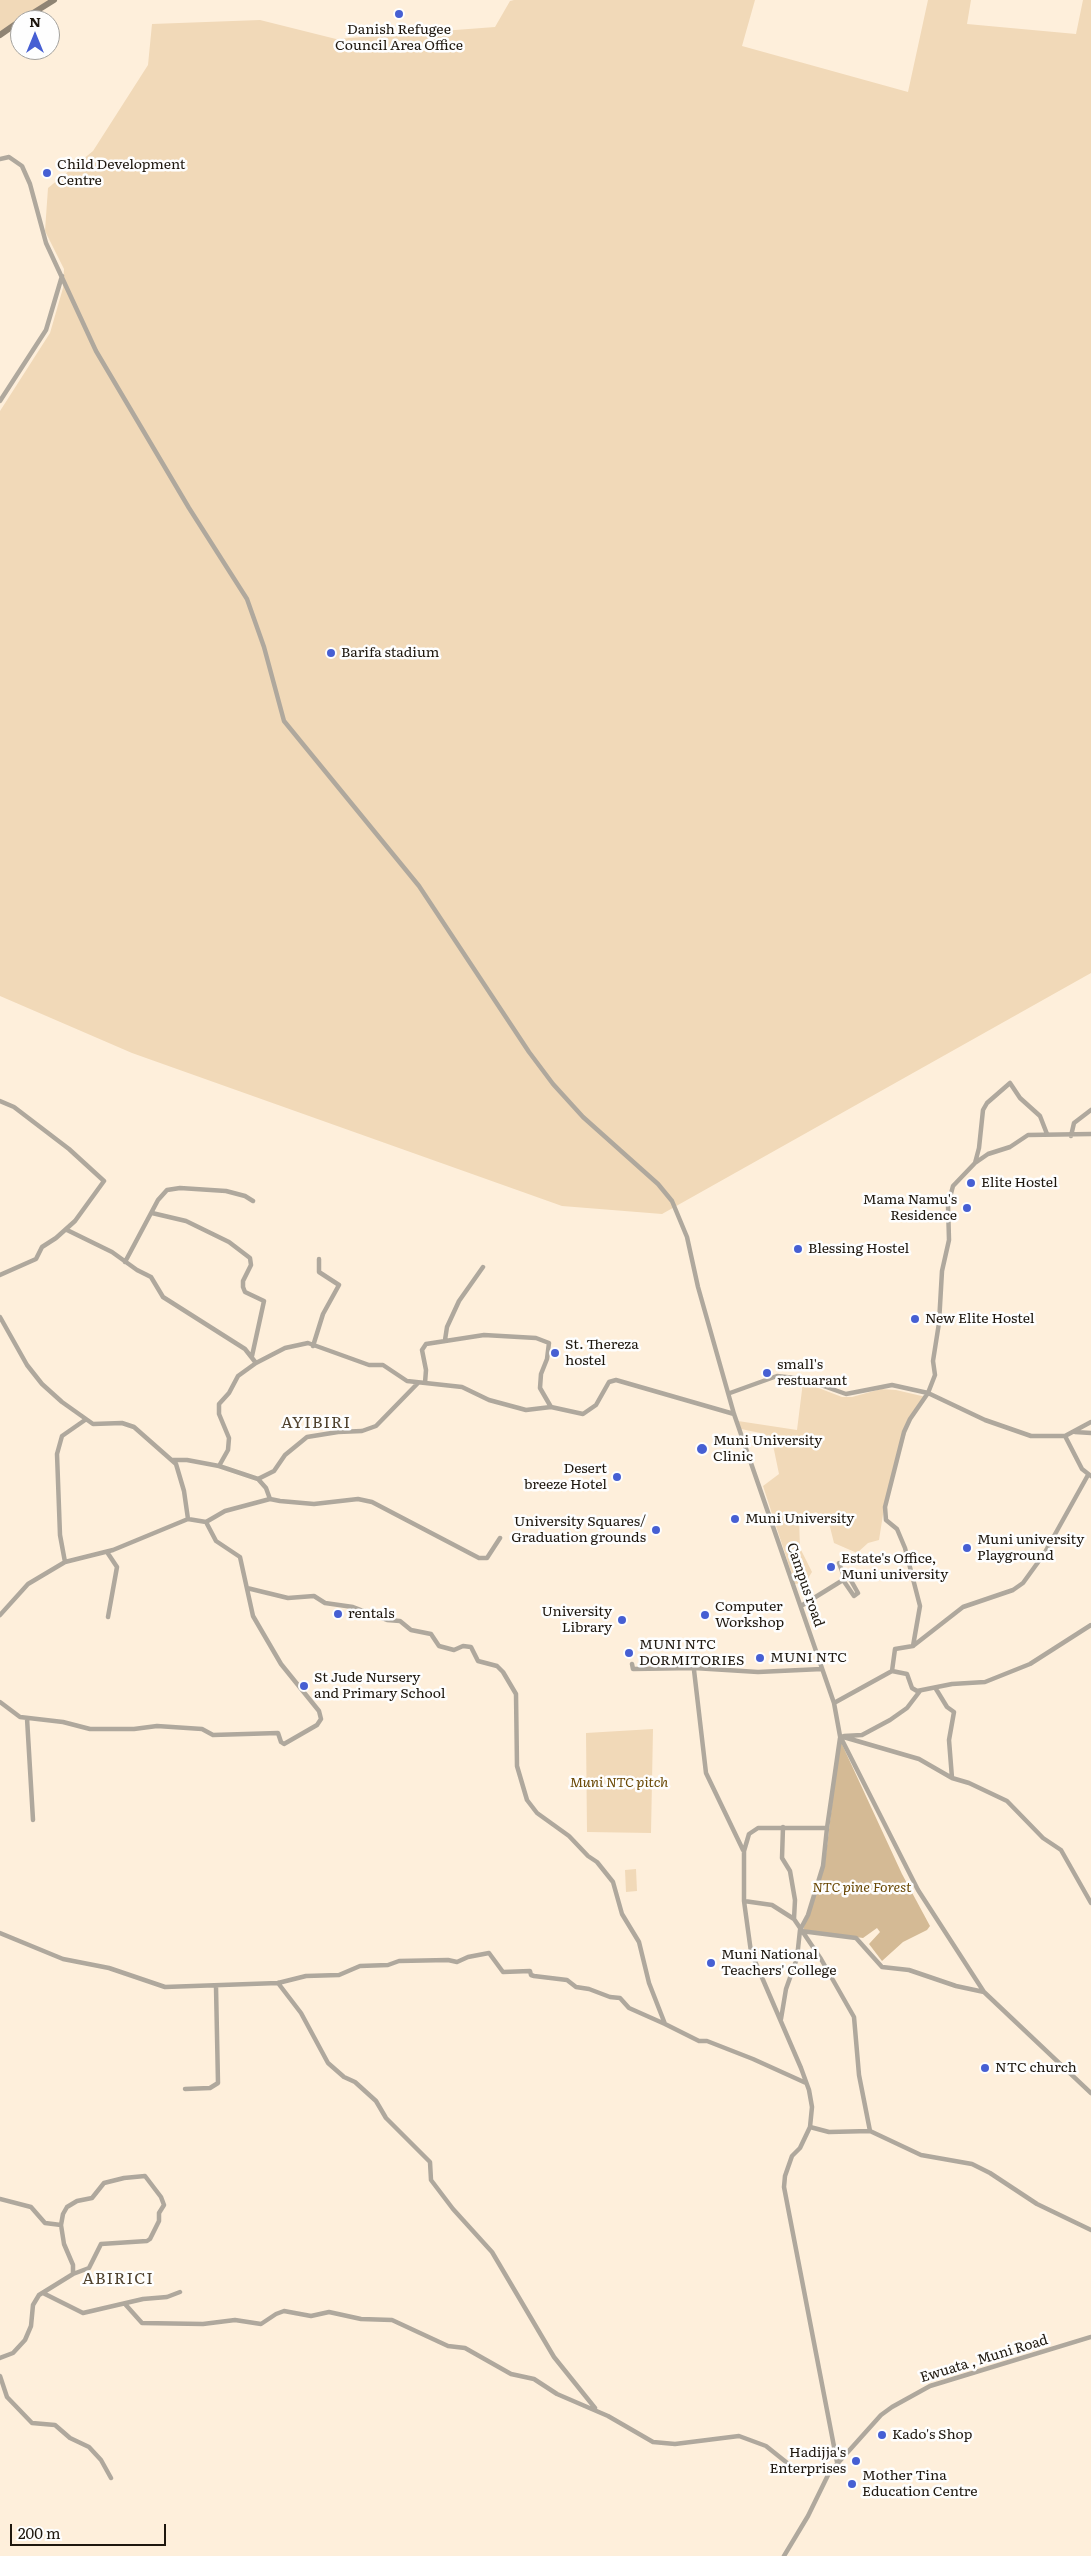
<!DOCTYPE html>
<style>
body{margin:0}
#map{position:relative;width:1091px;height:2556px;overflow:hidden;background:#feefdb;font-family:Literata,serif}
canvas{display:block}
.north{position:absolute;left:10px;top:10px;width:50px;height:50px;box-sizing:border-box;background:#fefefe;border:1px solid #a4a29e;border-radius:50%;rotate:0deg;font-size:14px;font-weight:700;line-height:20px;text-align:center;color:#1e170e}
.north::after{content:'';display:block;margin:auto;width:18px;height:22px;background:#465fd3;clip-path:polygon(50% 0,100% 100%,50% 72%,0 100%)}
.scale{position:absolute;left:10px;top:2524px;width:156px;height:22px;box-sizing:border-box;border:2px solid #1e170e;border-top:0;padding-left:6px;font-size:15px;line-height:18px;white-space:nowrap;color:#1e170e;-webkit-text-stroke:4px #fefefe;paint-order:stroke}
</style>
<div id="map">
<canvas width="1091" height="2556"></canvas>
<div class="north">N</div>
<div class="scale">200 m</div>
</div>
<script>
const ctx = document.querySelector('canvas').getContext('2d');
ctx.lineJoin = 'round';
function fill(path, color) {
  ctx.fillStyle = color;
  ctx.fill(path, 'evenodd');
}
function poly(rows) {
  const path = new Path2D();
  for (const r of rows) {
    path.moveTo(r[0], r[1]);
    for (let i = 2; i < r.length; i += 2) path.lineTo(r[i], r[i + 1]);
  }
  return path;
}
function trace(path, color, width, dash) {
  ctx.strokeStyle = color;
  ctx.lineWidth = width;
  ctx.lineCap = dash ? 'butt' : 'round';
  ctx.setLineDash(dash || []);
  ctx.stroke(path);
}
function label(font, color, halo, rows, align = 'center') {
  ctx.font = font + ' Literata,serif';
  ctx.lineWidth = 5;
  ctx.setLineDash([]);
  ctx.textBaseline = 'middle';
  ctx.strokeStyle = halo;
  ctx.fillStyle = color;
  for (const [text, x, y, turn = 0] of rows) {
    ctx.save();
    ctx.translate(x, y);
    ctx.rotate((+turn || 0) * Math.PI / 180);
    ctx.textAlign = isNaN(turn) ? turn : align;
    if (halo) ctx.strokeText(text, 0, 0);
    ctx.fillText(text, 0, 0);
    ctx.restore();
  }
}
const green = poly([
 [0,0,50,0,0,34],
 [514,0,755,0,742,46,908,92,928,0,971,0,967,24,1076,34,1083,0,1091,0,1091,973,662,1214,562,1206,132,1053,0,996,0,411,50,333,63,288,64,269,45,231,48,188,93,151,148,65,152,24,260,20,336,39,495,27,510,1],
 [803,1382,842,1397,852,1397,881,1389,896,1390,926,1397,911,1416,884,1508,879,1540,868,1543,857,1553,834,1543,829,1523,816,1512,799,1518,800,1548,812,1572,805,1583,795,1584,763,1486,779,1474,773,1445,765,1434,741,1429,738,1421,797,1430],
 [653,1729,651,1833,587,1832,586,1733],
 [636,1869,637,1891,626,1892,625,1870]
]);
const forest = poly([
 [840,1740,902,1874,930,1926,927,1930,903,1942,882,1961,869,1944,880,1932,877,1928,863,1938,803,1930,825,1862]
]);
const minor = poly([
 [0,159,9,157,22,166,30,184,46,243,96,351,189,508,247,599,264,647,284,721,419,886,529,1052,553,1084,583,1117,658,1184,672,1201,687,1237,698,1287,734,1414,834,1703,840,1736,918,1890,984,1992,1091,2093],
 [0,401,46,330,62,276],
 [0,1101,14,1107,69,1149,104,1181,75,1221,56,1238,42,1247,36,1259,0,1275],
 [1071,1136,1074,1123,1091,1110],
 [975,1163,979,1148,983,1110,987,1103,1010,1083,1020,1098,1040,1116,1047,1134],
 [152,1213,186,1221,229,1242,250,1258,251,1265,243,1281,243,1287,245,1292,264,1301,252,1356],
 [67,1230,112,1252,137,1270,151,1277,163,1297,245,1349,256,1363,285,1348,308,1343,369,1365,383,1365,407,1381,462,1387,489,1400,526,1410,551,1407,583,1414,596,1405,609,1382,616,1380,734,1414],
 [125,1262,158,1200,167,1190,180,1188,226,1191,245,1196,253,1201],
 [0,1317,27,1365,42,1384,62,1402,93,1424,122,1423,134,1427,176,1464,184,1491,188,1519,113,1550,65,1562,28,1584,0,1615],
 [445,1340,447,1327,459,1301,483,1267],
 [313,1346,323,1314,339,1285,319,1272,319,1259],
 [425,1383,426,1370,422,1350,426,1344,484,1335,536,1338,549,1343,547,1359,541,1374,540,1388,551,1407],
 [730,1393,777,1376,804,1379,846,1394,892,1385,928,1393,935,1375,933,1361,939,1323,942,1271,949,1240,948,1205,953,1186,975,1163,988,1154,1010,1147,1028,1135,1091,1134],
 [1075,1432,1091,1433],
 [1065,1436,1082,1469,1091,1476],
 [172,1460,187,1460,219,1466,258,1479,266,1488,270,1499,280,1501,314,1504,358,1499,372,1502,479,1558,487,1558,500,1538],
 [219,1466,228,1450,229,1438,219,1414,219,1404,229,1393,238,1376,256,1363],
 [258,1479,274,1471,285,1455,307,1437,338,1432,362,1431,376,1426,418,1383],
 [206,1522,225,1511,270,1499],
 [107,1552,117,1567,108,1617],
 [65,1562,60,1535,57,1454,62,1436,85,1420],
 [247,1588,288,1598,314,1596,325,1603,353,1607,387,1620,400,1621,411,1630,431,1634,439,1646,454,1650,463,1646,471,1647,478,1661,497,1666,503,1672,516,1694,517,1766,527,1800,537,1813,569,1836,588,1856,597,1862,613,1882,622,1914,639,1942,649,1983,665,2024,699,2041,707,2041,753,2059,806,2083],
 [801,1606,843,1580,854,1596,858,1593,849,1577,845,1579,839,1563],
 [913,1646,920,1606,905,1548,897,1529,886,1520,885,1507,904,1432,910,1419,928,1393,985,1420,1031,1436,1065,1436,1091,1422],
 [632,1664,633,1669,694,1668,758,1672,822,1669],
 [694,1670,706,1773,743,1850],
 [892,1671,907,1674,912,1688,917,1691,952,1684,985,1682,1030,1664,1091,1625],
 [936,1689,947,1707,954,1712,949,1740,952,1778],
 [0,1702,20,1717,63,1722,90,1729,134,1729,157,1726,202,1729,213,1735,278,1733,281,1742,284,1744,317,1725,321,1719,319,1711,281,1664,253,1616,240,1557,216,1541,206,1522,188,1519],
 [834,1703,892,1671,895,1649,913,1646,963,1607,1013,1590,1023,1583,1044,1554,1088,1475],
 [27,1718,33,1820],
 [840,1736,919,1759,952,1778,969,1783,1007,1801,1043,1838,1061,1850,1091,1903],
 [844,1736,862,1735,890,1720,907,1708,920,1691],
 [783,1827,782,1858,790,1871,795,1900,794,1919],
 [744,1901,772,1905,794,1919,821,1959,854,2017,859,2075,870,2131],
 [801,1931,856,1938,882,1967,909,1970,956,1986,984,1992],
 [0,1933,63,1959,109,1968,165,1987,278,1983,306,1976,339,1975,360,1966,388,1965,399,1961,448,1960,457,1962,468,1957,489,1953,503,1972,530,1971,531,1975,534,1976,567,1980,576,1987,589,1989,610,1997,620,1998,629,2008,665,2024],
 [278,1983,301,2013,328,2063,344,2077,355,2082,376,2101,386,2118,430,2162,431,2180,453,2209,492,2252,554,2357,595,2408],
 [781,2019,786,1989,797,1958,800,1930,808,1915,823,1866,827,1828],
 [185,2089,210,2088,218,2083,216,1987],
 [810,2127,829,2132,870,2131,921,2155,972,2164,990,2173,1037,2204,1091,2230],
 [0,2199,31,2207,45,2223,61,2225],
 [43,2293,83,2313,143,2299,167,2297,180,2292],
 [125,2304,142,2323,203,2324,235,2320,261,2324,276,2314,284,2311,311,2316,329,2312,361,2319,392,2320,448,2346,465,2348,511,2374,534,2379,557,2394,608,2416,653,2442,675,2444,739,2436,766,2446,791,2466,829,2473],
 [0,2358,13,2353,25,2340,31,2326,33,2305,39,2295,73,2274,89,2268,101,2244,147,2241,150,2239,159,2221,159,2213,164,2205,161,2197,145,2176,124,2178,104,2183,92,2198,77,2201,67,2207,63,2214,61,2225,64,2244,73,2265,73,2274],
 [0,2376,7,2397,32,2423,55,2425,70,2438,89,2447,101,2460,111,2478],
 [837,2462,784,2187,785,2176,792,2156,800,2148,810,2127,812,2107,809,2090,801,2068,751,1952,744,1901,744,1851,749,1834,758,1828,827,1828,840,1738],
 [784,2556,808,2516,829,2473,881,2415,892,2407,930,2386,1091,2337]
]);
const secondary = poly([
 [22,20,54,0],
 [0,35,20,21]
]);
const markers = [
 [399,14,5,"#465fd3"],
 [47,173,5,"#465fd3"],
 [331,653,5,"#465fd3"],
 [971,1183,5,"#465fd3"],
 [967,1208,5,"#465fd3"],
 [798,1249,5,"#465fd3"],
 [915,1319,5,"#465fd3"],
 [555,1353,5,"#465fd3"],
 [767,1373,5,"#465fd3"],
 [702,1449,6,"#465fd3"],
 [617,1477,5,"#465fd3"],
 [735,1519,5,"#465fd3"],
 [656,1530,5,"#465fd3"],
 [967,1548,5,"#465fd3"],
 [831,1567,5,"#465fd3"],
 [338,1614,5,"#465fd3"],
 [705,1615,5,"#465fd3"],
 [622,1620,5,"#465fd3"],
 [629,1653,5,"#465fd3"],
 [760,1658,5,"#465fd3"],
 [304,1686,5,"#465fd3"],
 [711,1963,5,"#465fd3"],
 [985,2068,5,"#465fd3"],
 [882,2435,5,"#465fd3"],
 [856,2461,5,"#465fd3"],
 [852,2484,5,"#465fd3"]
];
const poiNames = [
 ["Danish Refugee",399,30,"center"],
 ["Council Area Office",399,46,"center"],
 ["Child Development",57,165],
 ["Centre",57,181],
 ["Barifa stadium",341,653],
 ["Elite Hostel",981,1183],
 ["Mama Namu's",957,1200,"right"],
 ["Residence",957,1216,"right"],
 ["Blessing Hostel",808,1249],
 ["New Elite Hostel",925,1319],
 ["St. Thereza",565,1345],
 ["hostel",565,1361],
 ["small's",777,1365],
 ["restuarant",777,1381],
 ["Muni University",713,1441],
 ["Clinic",713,1457],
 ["Desert",607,1469,"right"],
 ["breeze Hotel",607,1485,"right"],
 ["Muni University",745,1519],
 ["University Squares/",646,1522,"right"],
 ["Graduation grounds",646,1538,"right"],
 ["Muni university",977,1540],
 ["Playground",977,1556],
 ["Estate's Office,",841,1559],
 ["Muni university",841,1575],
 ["Computer",715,1607],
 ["Workshop",715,1623],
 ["University",612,1612,"right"],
 ["Library",612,1628,"right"],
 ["rentals",348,1614],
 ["MUNI NTC",639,1645],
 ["DORMITORIES",639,1661],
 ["MUNI NTC",770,1658],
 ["St Jude Nursery",314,1678],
 ["and Primary School",314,1694],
 ["Muni National",721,1955],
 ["Teachers' College",721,1971],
 ["NTC church",995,2068],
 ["Kado's Shop",892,2435],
 ["Hadijja's",846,2453,"right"],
 ["Enterprises",846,2469,"right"],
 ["Mother Tina",862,2476],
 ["Education Centre",862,2492]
];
const streetNames = [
 ["Campus road",805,1585,71],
 ["Ewuata , Muni Road",984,2359,-17]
];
const parkNames = [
 ["Muni NTC pitch",619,1783],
 ["NTC pine Forest",862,1888]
];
const quarterNames = [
 ["AYIBIRI",316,1423],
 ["ABIRICI",118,2279]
];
fill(green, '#f1d9b8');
fill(forest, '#d4ba95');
trace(minor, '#afa89d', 4.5);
trace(secondary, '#8f8474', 6);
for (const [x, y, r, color] of markers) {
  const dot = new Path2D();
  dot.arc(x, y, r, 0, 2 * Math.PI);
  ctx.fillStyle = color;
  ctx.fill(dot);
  trace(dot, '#fefefe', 2);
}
label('14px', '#1e170e', '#fefefe', poiNames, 'left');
label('14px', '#1e170e', '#fefefe', streetNames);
label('italic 14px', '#6a4804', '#fefefe', parkNames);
ctx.letterSpacing = '1px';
label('16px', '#4f412c', '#fefefe', quarterNames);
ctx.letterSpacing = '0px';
</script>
